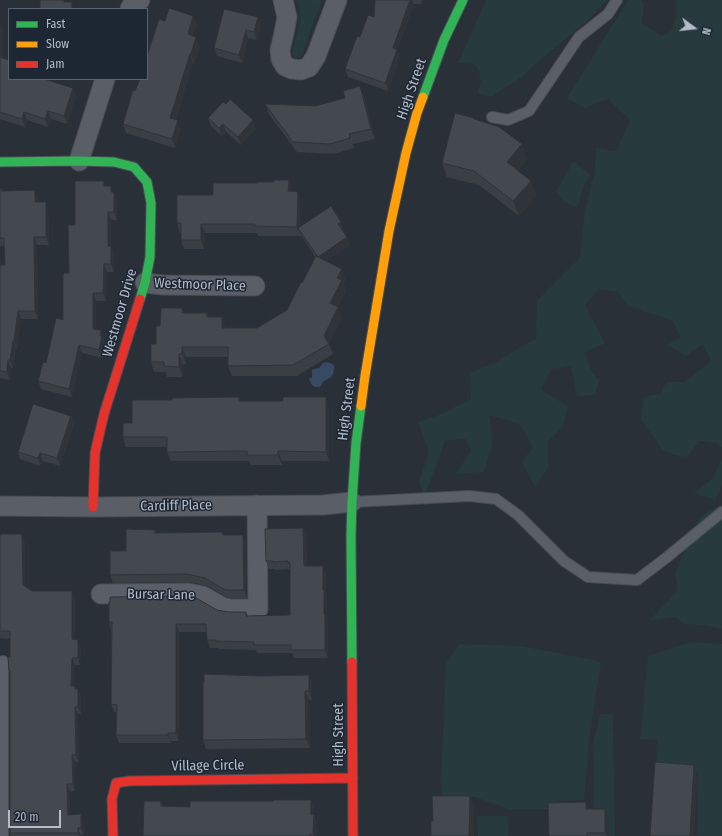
<!DOCTYPE html>
<style>
body{margin:0}
#map{position:relative;width:722px;height:836px;overflow:hidden;background:#2a3038;font-family:"Fira Sans Condensed",sans-serif}
canvas{display:block}
.legend{position:absolute;left:8px;top:8px;width:140px;height:72px;box-sizing:border-box;background:#1d2633;border:1px solid #59626f;margin:0;padding:5px 7px;list-style:none;font-size:12px;color:#b4bcc9}
.legend li{display:flex;align-items:center;gap:8px;height:20px}
.legend b{width:20px;border:1px solid #59626f}
.north{position:absolute;left:674px;top:8px;width:40px;height:40px;-webkit-text-stroke:3px #1d2633;paint-order:stroke;rotate:105deg;font-size:11px;font-weight:700;line-height:16px;text-align:center;color:#b4bcc9}
.north::after{content:'';display:block;margin:auto;width:14px;height:18px;background:#b4bcc9;clip-path:polygon(50% 0,100% 100%,50% 72%,0 100%)}
.scale{position:absolute;left:8px;top:810px;width:53px;height:18px;box-sizing:border-box;border:2px solid #b4bcc9;border-top:0;padding-left:5px;font-size:12px;line-height:14px;white-space:nowrap;color:#b4bcc9;-webkit-text-stroke:3px #1d2633;paint-order:stroke}
</style>
<div id="map">
<canvas width="722" height="836"></canvas>
<ul class="legend">
<li><b style="height:5px;background:#30b455"></b>Fast</li>
<li><b style="height:5px;background:#ff9f0a"></b>Slow</li>
<li><b style="height:5px;background:#e5322d"></b>Jam</li>
</ul>
<div class="north">N</div>
<div class="scale">20 m</div>
</div>
<script>
const ctx = document.querySelector('canvas').getContext('2d');
ctx.lineJoin = 'round';
function fill(path, color) {
  ctx.fillStyle = color;
  ctx.fill(path, 'evenodd');
}
function poly(rows) {
  const path = new Path2D();
  for (const r of rows) {
    path.moveTo(r[0], r[1]);
    for (let i = 2; i < r.length; i += 2) path.lineTo(r[i], r[i + 1]);
  }
  return path;
}
function trace(path, color, width, dash) {
  ctx.strokeStyle = color;
  ctx.lineWidth = width;
  ctx.lineCap = dash ? 'butt' : 'round';
  ctx.setLineDash(dash || []);
  ctx.stroke(path);
}
function label(font, color, halo, rows, align = 'center') {
  ctx.font = font + ' "Fira Sans Condensed",sans-serif';
  ctx.lineWidth = 3;
  ctx.setLineDash([]);
  ctx.textBaseline = 'middle';
  ctx.strokeStyle = halo;
  ctx.fillStyle = color;
  for (const [text, x, y, turn = 0] of rows) {
    ctx.save();
    ctx.translate(x, y);
    ctx.rotate((+turn || 0) * Math.PI / 180);
    ctx.textAlign = isNaN(turn) ? turn : align;
    if (halo) ctx.strokeText(text, 0, 0);
    ctx.fillText(text, 0, 0);
    ctx.restore();
  }
}
const green = poly([
 [297,0,322,0,302,55,300,57,297,58,294,57,292,53,300,21,300,8],
 [486,0,607,0,588,20,562,42,532,67,522,77,491,97,477,93,481,83,479,71,474,64,458,63],
 [628,0,641,0,644,3,642,23,661,36,672,30,676,15,676,0,722,0,722,448,718,443,699,441,687,457,675,455,662,450,654,437,641,420,643,398,651,395,661,394,666,382,685,382,711,361,703,344,686,356,667,345,681,337,672,321,657,315,644,312,627,304,618,292,599,289,585,305,605,343,585,352,591,370,599,380,595,395,577,396,571,367,551,369,541,390,568,406,563,426,547,442,549,467,535,487,522,462,533,447,520,424,489,415,493,444,484,472,456,474,471,451,465,438,445,441,425,496,419,482,429,451,418,422,439,415,471,399,470,373,498,361,536,338,537,301,580,258,585,211,594,176,596,148,616,151,630,120,608,99,585,108,567,98],
 [573,161,591,175,584,185,577,208,564,202,556,192],
 [722,459,722,485,715,500,694,493,712,479],
 [722,504,722,629,704,625,685,624,676,617,650,620,678,590,675,573,700,517],
 [691,642,722,644,722,836,697,836,698,773,655,768,658,740,640,739,648,656],
 [459,644,522,646,598,661,601,663,591,723,584,800,557,801,550,809,508,809,475,797,449,798,442,804,441,779,446,664],
 [600,714,613,714,615,836,594,836,593,744],
 [477,816,508,816,509,836,478,836]
]);
const water = poly([
 [327,362,332,364,334,366,334,369,333,374,331,377,323,382,320,387,315,387,312,385,309,379,312,377,312,370,314,369,319,368,323,363]
]);
const lane = poly([
 [492,117,508,120,529,111,579,37,608,14,617,0],
 [352,502,469,496,496,499,518,515,564,561,588,577,637,580,666,558,722,512],
 [3,661,3,836]
]);
const street = poly([
 [283,0,287,17,284,33,280,50,281,59,285,66,292,69,301,70,309,67,316,56,337,0],
 [130,9,134,2,140,0],
 [79,161,105,79],
 [145,283,163,285,255,286],
 [0,506,93,507,323,505,352,502],
 [101,594,188,593,203,596,222,607,231,609,258,609,257,505]
]);
const fast = poly([
 [423,97,444,40,463,0],
 [0,162,79,161,114,162,134,167,147,182,151,203,150,257,145,283,140,299],
 [352,662,351,536,352,502,356,443,361,406]
]);
const slow = poly([
 [361,406,365,376,389,231,406,153,417,113,423,97]
]);
const jam = poly([
 [93,507,95,453,104,414,140,299],
 [352,662,353,836],
 [113,836,112,799,116,783,129,781,353,778]
]);
const wall = poly([
 [375,0,422,0,421,4,414,4,397,51,400,58,388,91,348,77,345,69,360,37,374,17],
 [224,9,261,25,257,40,248,38,242,63,217,56,214,48],
 [193,16,197,25,193,36,200,46,194,64,193,63,176,119,181,129,175,148,126,133,123,124,135,91,165,21],
 [0,22,3,30,3,58,9,79,76,96,67,124,51,119,48,127,27,120,25,127,0,119],
 [364,96,375,139,353,144,354,148,334,154,297,152,269,114,265,104,315,106],
 [226,104,253,120,256,128,241,145,226,132,222,136,211,126,208,118],
 [474,119,527,159,518,170,537,195,519,216,479,185,447,177,442,163],
 [289,180,292,190,292,191,301,201,301,226,344,230,343,230,347,237,350,245,326,261,346,280,343,284,346,291,338,307,342,318,329,344,333,354,297,376,232,376,228,366,228,357,186,357,186,364,183,364,183,377,167,377,166,372,154,372,151,362,160,326,182,308,184,313,207,313,209,317,226,328,257,328,287,310,302,283,316,258,301,235,301,236,258,236,257,233,205,233,204,249,184,249,181,240,181,233,180,233,177,223,213,195,258,183],
 [106,186,113,192,114,192,117,200,117,220,111,220,111,246,114,254,114,272,107,272,106,301,96,301,96,329,101,330,105,344,102,358,82,353,72,397,41,389,38,381,63,320,75,225],
 [0,189,2,191,38,198,38,202,48,210,49,245,37,245,38,319,21,319,17,349,16,349,13,368,11,368,10,380,0,378,0,265,5,265,5,246,0,246],
 [239,397,240,401,329,407,329,461,282,461,282,465,251,465,249,461,171,461,167,452,167,447,126,447,123,437,132,423,172,400],
 [71,416,74,424,60,466,43,461,40,466,20,459,18,452],
 [303,528,306,536,307,566,326,574,326,595,327,598,327,620,328,622,328,658,294,658,292,653,257,653,256,650,219,649,218,648,210,648,207,640,207,632,179,632,179,741,171,741,171,743,119,743,116,735,116,712,114,712,111,704,111,630,109,622,217,610,228,612,246,612,248,616,290,615,290,569,275,570,275,569,269,569,266,561],
 [155,530,156,533,222,532,223,535,243,535,246,543,247,598,232,598,226,597,208,586,190,582,113,583,110,575,126,551],
 [0,534,25,541,25,587,32,591,72,591,75,598,75,640,81,647,80,665,75,665,74,686,76,689,78,689,81,696,81,714,78,714,79,762,75,762,75,791,70,792,70,815,81,814,83,822,84,835,80,835,80,836,11,836,10,833,10,673,9,670,10,657,10,639,0,638],
 [309,675,312,685,312,700,309,700,310,748,206,749,203,740,260,676],
 [311,800,314,809,314,816,317,823,316,836,143,836,161,801,163,806,190,807,237,802],
 [588,809,605,809,609,820,609,836,549,836]
]);
const shadedWall = poly([
 [410,0,413,0,414,4,397,51,400,58,388,91,385,83,393,48],
 [72,2,75,9,73,9],
 [193,16,197,25,191,43,188,34],
 [258,17,261,25,257,40,254,32],
 [0,22,3,30,3,65,0,57],
 [246,30,248,38,242,63,239,55],
 [196,37,200,46,194,64,191,54],
 [190,54,193,63,173,127,170,118],
 [360,86,364,96,375,139,371,129],
 [73,88,76,96,67,124,64,116],
 [48,111,51,119,48,127,45,119],
 [24,112,27,120,25,127,22,119],
 [178,120,181,129,175,148,172,139],
 [253,120,256,128,241,145,238,137],
 [223,124,226,132,222,136,219,128],
 [522,144,527,159,512,177,507,162],
 [289,180,292,190,292,201,288,191],
 [531,181,537,195,519,216,513,201],
 [111,186,113,194,111,192],
 [35,190,38,198,38,210,35,202],
 [114,192,117,200,117,220,114,212],
 [298,192,301,201,301,232,298,228,301,236,297,227],
 [46,202,48,210,49,245,46,237],
 [108,212,111,220,111,246,114,254,114,272,111,264,108,246],
 [341,222,344,230,341,232,338,224],
 [201,224,205,233,204,249,201,240],
 [34,237,37,245,38,319,35,311],
 [347,237,350,245,320,265,318,257],
 [104,264,107,272,106,301,103,293],
 [342,269,346,280,343,284,346,291,334,314,330,303,337,278],
 [93,293,96,301,96,336,93,329],
 [338,307,342,318,329,344,324,336],
 [18,311,21,319,17,349,14,341],
 [222,317,226,328,222,328],
 [101,330,105,344,102,358,99,350,100,336],
 [13,341,16,349,13,368,10,360],
 [79,345,82,353,72,397,69,389],
 [182,347,186,357,186,364,182,353],
 [179,354,183,364,183,377,179,367],
 [8,360,11,368,10,380,7,372],
 [326,397,329,407,329,461,326,452],
 [71,416,74,424,60,466,57,458],
 [278,451,282,461,282,465,278,455],
 [40,453,43,461,40,466,38,458],
 [303,528,306,536,307,574,304,566],
 [22,534,25,541,25,593,23,585],
 [243,535,246,543,247,598,244,590],
 [323,566,326,574,326,595,327,598,327,620,328,622,328,658,325,650,323,590],
 [72,591,75,598,75,647,72,639],
 [176,624,179,632,179,741,176,733],
 [78,640,81,647,80,665,78,658],
 [72,658,75,665,74,693,71,686],
 [309,675,312,685,312,700,309,691],
 [78,689,81,696,81,714,78,707],
 [305,691,309,700,310,748,306,739],
 [75,707,78,714,79,762,76,755],
 [168,733,171,741,171,743,168,735],
 [72,755,75,762,75,791,73,784],
 [694,765,698,777,694,836,690,836],
 [67,784,70,792,71,822,68,815],
 [470,796,474,808,474,836,469,836],
 [311,800,314,809,314,816,317,823,316,836,314,836,313,834,311,815],
 [586,802,590,813,586,809],
 [605,809,609,820,609,836,607,836,605,833],
 [81,814,83,822,84,835,81,828],
 [78,828,80,835,80,836,79,836,78,833]
]);
const building = poly([
 [40,0,64,0,64,2,72,2,72,9,77,9,40,9,40,0],
 [375,0,410,0,393,48,397,50,385,83,345,69,357,36,360,37,368,15,374,17,375,0],
 [169,8,193,16,188,34,196,37,191,54,190,54,170,118,178,120,172,139,123,124,133,90,135,91,140,79,147,79,147,56,159,19,165,21,169,8],
 [224,9,258,17,254,32,246,30,239,55,214,48,224,9],
 [0,57,9,60,9,79,44,79,73,88,64,116,48,111,45,119,24,112,22,119,0,112,0,57],
 [360,86,371,129,349,134,350,138,330,144,293,142,265,104,315,106,345,98,343,91,360,86],
 [230,99,253,120,238,137,223,124,219,128,208,118,223,102,226,104,230,99],
 [455,113,474,118,474,119,499,127,522,144,507,162,531,181,513,201,474,171,442,163,455,113],
 [274,180,289,180,288,191,298,192,297,227,254,226,255,224,201,224,201,240,181,240,181,223,177,223,177,195,213,195,213,183,258,183,258,182,274,182,274,180],
 [75,181,104,181,104,186,111,186,111,192,114,192,114,212,108,212,108,246,111,246,111,264,104,264,103,293,93,293,93,329,101,330,100,336,102,336,99,350,79,345,69,389,38,381,43,362,46,363,56,318,63,320,63,273,69,273,68,225,75,225,75,181],
 [0,189,2,189,2,191,35,190,35,202,46,202,46,237,34,237,35,311,18,311,14,341,13,341,10,360,8,360,7,372,0,371,0,265,5,265,4,238,0,238,0,189],
 [331,206,341,222,338,224,347,237,318,257,298,228,331,206],
 [316,256,342,269,337,278,342,280,330,303,338,307,324,336,329,344,293,365,228,366,228,347,182,347,182,353,179,354,179,367,164,366,164,362,151,362,151,344,156,344,156,326,160,326,161,308,182,308,182,313,207,313,207,317,222,317,222,328,257,328,287,310,301,282,302,283,316,256],
 [239,397,239,401,283,401,283,397,326,397,326,452,278,451,278,455,247,455,247,451,167,452,167,437,123,437,123,423,132,423,132,400,172,400,172,398,239,397],
 [33,404,71,416,57,458,40,453,38,458,18,452,33,404],
 [303,528,304,566,323,566,323,590,324,590,324,614,325,614,325,650,291,650,291,645,254,645,254,642,216,641,216,640,207,640,206,624,176,624,176,733,168,733,168,735,116,735,117,705,111,704,112,622,109,622,109,602,110,602,110,597,184,596,196,598,217,610,228,612,246,612,246,616,290,615,290,563,288,563,288,561,273,562,273,561,266,561,265,529,303,528],
 [126,529,155,530,155,533,222,532,223,535,243,535,244,590,229,590,223,589,205,578,187,574,110,575,110,551,126,551,126,529],
 [0,534,22,534,23,585,32,591,72,591,72,639,78,640,78,658,72,658,71,686,75,686,75,689,78,689,78,707,75,707,76,755,72,755,73,784,67,784,68,815,81,814,81,828,78,828,78,833,10,833,10,670,9,670,8,657,10,657,10,631,0,631,0,534],
 [204,674,260,676,309,675,309,691,305,691,306,739,203,740,203,683,204,683,204,674],
 [655,762,694,765,690,836,650,836,655,762],
 [432,796,470,796,469,836,431,836,431,821,433,821,432,796],
 [273,800,311,800,311,815,314,814,313,834,310,834,310,836,143,836,144,801,161,801,161,806,190,807,190,801,273,801,273,800],
 [586,802,586,809,605,809,605,833,587,833,587,836,549,836,548,803,586,802]
]);
const streetNames = [
 ["High Street",412,89,-71],
 ["Westmoor Place",200,285,2],
 ["Westmoor Drive",120,313,-74],
 ["High Street",347,409,-83],
 ["Cardiff Place",176,506,-1],
 ["Bursar Lane",161,595,1],
 ["High Street",339,735,-90],
 ["Village Circle",208,766,-1]
];
fill(green, '#273a3e');
fill(water, '#384963');
trace(lane, '#484c53', 12);
trace(street, '#484c53', 21);
trace(fast, '#484c53', 11);
trace(slow, '#484c53', 11);
trace(jam, '#484c53', 11);
trace(lane, '#5a5e66', 10);
trace(street, '#5a5e66', 19);
trace(fast, '#30b455', 9);
trace(slow, '#ff9f0a', 9);
trace(jam, '#e5322d', 9);
fill(wall, '#3a3f45');
fill(shadedWall, '#303338');
fill(building, '#444950');
trace(building, '#303338', 1);
label('14px', '#b4bcc9', '#1d2633', streetNames);
</script>
